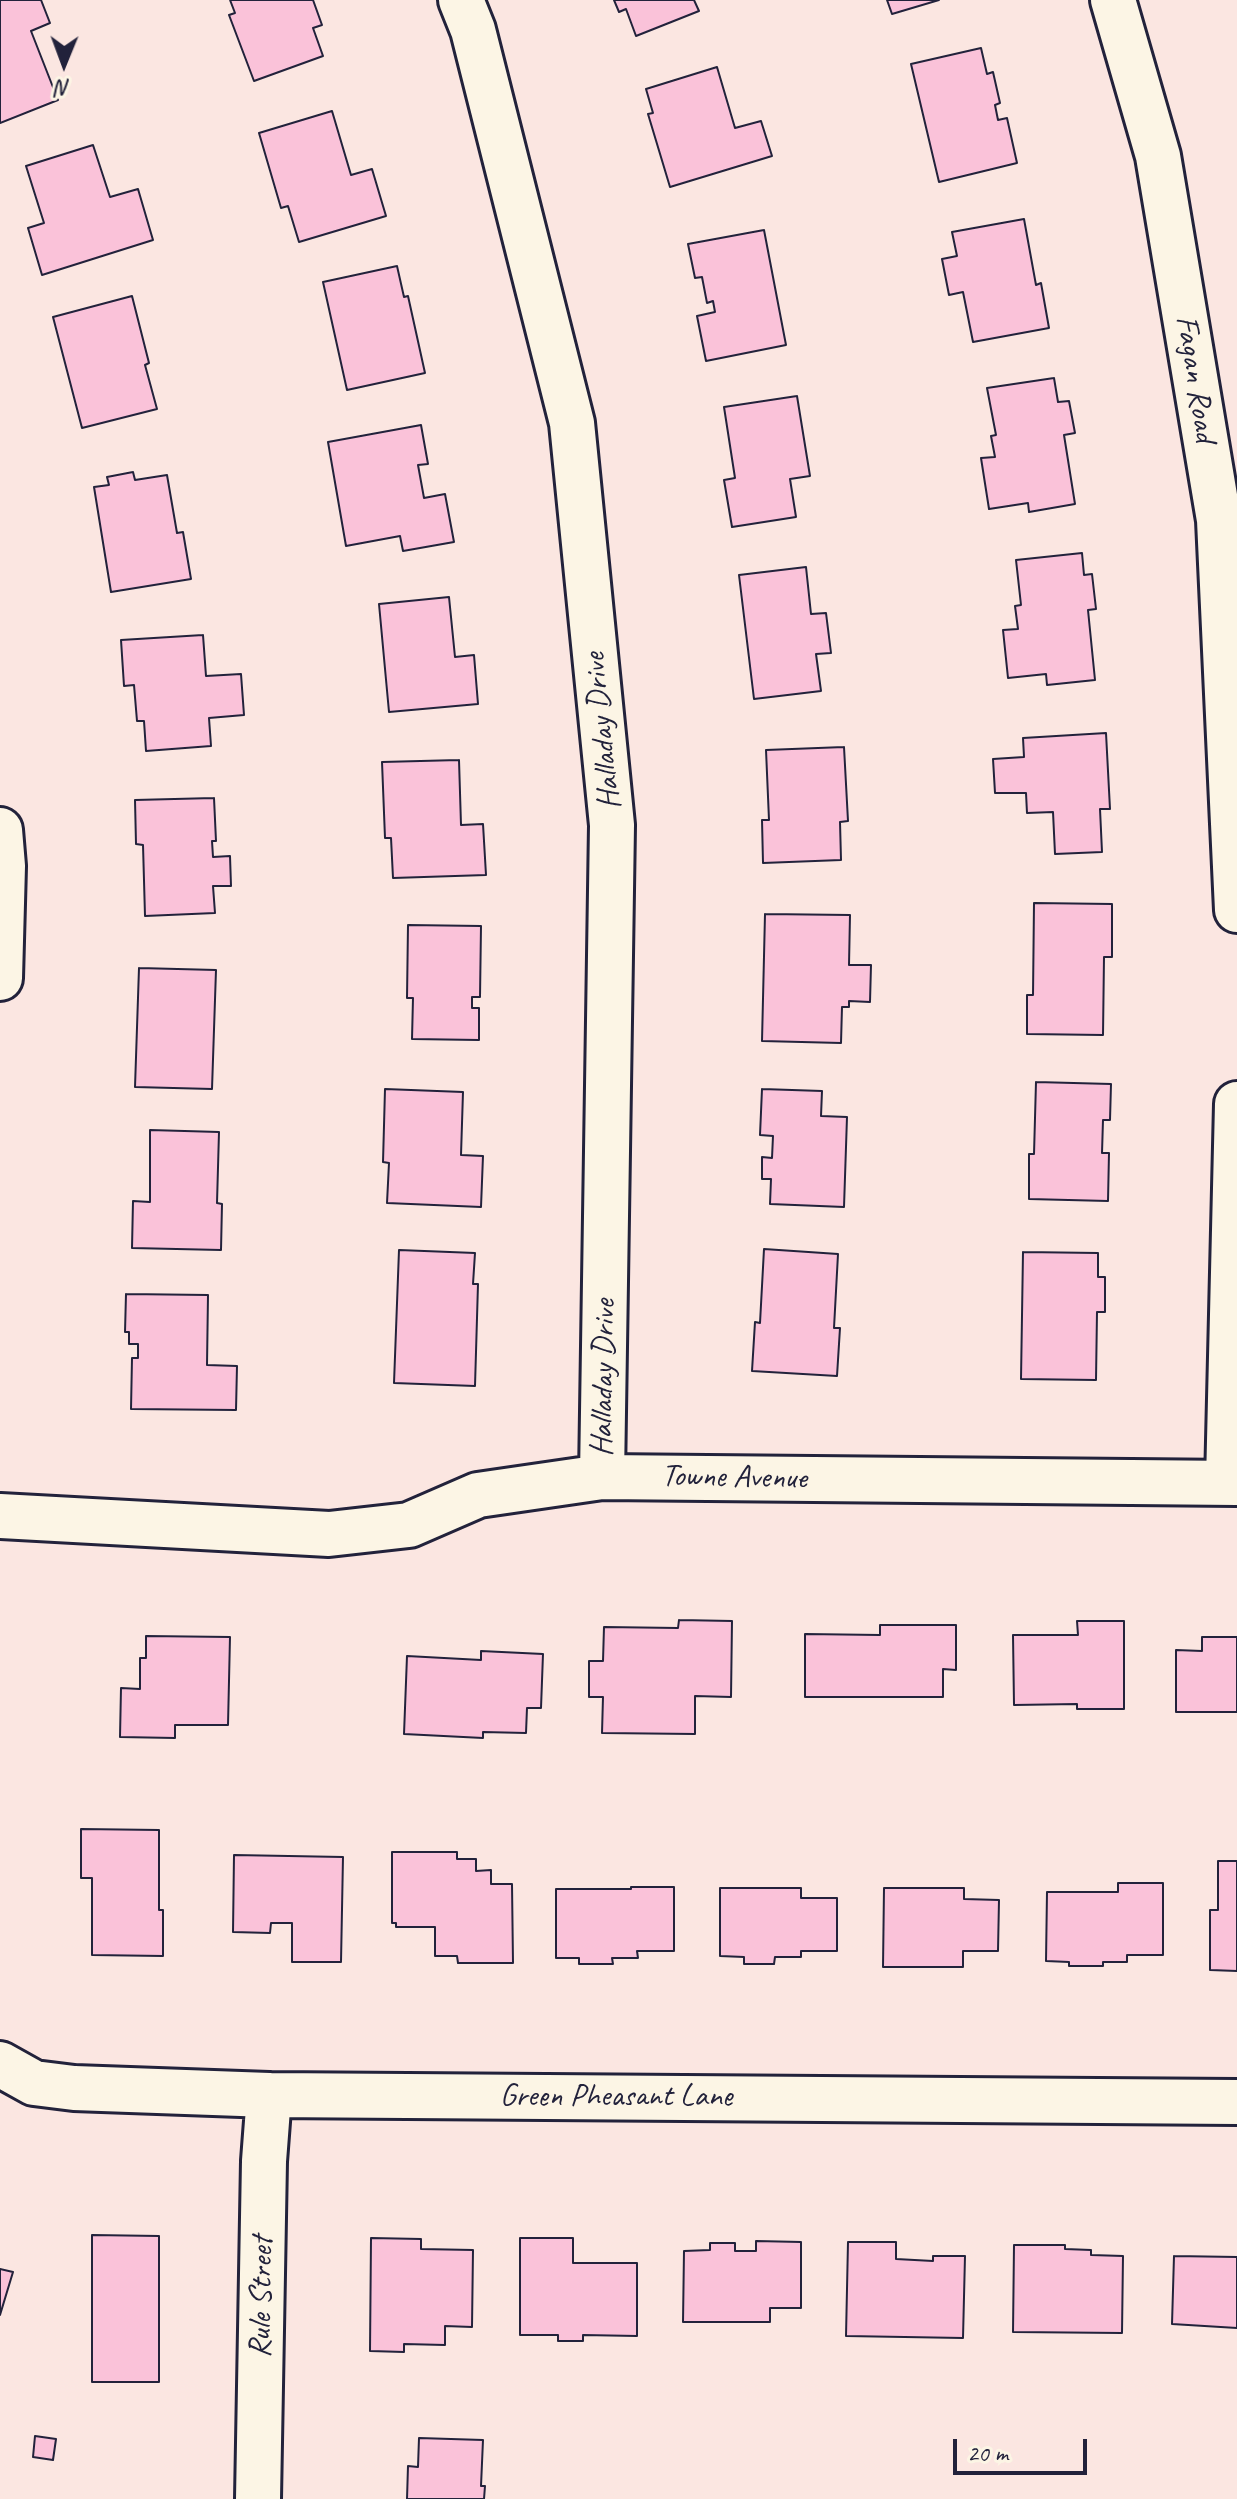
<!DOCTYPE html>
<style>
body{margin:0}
#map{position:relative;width:1237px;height:2499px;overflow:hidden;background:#fbe6e1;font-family:Caveat,sans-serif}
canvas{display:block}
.north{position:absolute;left:24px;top:24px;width:80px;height:80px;-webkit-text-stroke:6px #fcf5e5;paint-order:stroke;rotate:181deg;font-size:22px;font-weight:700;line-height:32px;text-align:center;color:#22223b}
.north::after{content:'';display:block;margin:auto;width:28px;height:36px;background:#22223b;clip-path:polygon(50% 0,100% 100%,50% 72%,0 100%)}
.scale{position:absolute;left:953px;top:2439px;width:134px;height:36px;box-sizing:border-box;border:4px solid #22223b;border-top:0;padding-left:10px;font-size:24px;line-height:28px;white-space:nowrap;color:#22223b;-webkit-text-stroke:6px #fcf5e5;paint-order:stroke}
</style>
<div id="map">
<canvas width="1237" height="2499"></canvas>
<div class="north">N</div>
<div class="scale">20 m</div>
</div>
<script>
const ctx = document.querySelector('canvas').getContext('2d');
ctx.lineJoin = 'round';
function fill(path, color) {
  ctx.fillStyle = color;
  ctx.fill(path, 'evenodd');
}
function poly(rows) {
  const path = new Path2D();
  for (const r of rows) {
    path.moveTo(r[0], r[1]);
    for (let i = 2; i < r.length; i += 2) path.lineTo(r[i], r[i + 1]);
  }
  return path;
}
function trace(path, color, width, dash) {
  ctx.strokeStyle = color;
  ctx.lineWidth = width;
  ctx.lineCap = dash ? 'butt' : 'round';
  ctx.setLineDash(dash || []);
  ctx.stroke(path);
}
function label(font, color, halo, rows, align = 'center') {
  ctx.font = font + ' Caveat,sans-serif';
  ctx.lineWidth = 6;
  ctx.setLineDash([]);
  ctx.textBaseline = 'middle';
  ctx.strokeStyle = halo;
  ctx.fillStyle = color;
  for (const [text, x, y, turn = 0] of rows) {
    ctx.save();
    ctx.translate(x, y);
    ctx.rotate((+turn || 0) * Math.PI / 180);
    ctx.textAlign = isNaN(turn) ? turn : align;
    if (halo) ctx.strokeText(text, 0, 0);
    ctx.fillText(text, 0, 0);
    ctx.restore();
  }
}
const building = poly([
 [0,0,41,0,50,23,31,31,58,100,0,123,0,0],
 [230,0,313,0,322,25,313,28,323,56,254,81,229,15,235,13,230,0],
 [614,0,694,0,699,11,636,36,626,9,619,12,614,0],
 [887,0,939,0,892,14,887,0],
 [981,48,987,74,993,72,1000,103,995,105,998,120,1007,118,1017,163,939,182,911,64,981,48],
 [717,67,735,128,761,121,772,156,670,187,648,114,653,113,646,89,717,67],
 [332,111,351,175,372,169,386,216,299,242,288,206,281,208,259,133,332,111],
 [93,145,110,197,138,189,153,240,42,275,28,228,44,223,26,166,93,145],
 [1024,219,1036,285,1041,283,1049,328,973,342,963,292,949,295,942,259,957,256,952,232,1024,219],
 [764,230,786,345,706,361,697,316,715,312,713,301,707,303,702,277,695,278,688,244,764,230],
 [397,266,404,297,408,296,425,373,347,390,323,282,397,266],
 [132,296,149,363,145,365,157,409,82,428,53,317,132,296],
 [1054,378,1058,402,1069,401,1075,433,1064,435,1075,504,1029,512,1028,503,989,509,981,458,995,457,991,436,996,435,987,388,1054,378],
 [797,396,810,476,790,479,796,517,732,527,724,480,735,478,724,407,797,396],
 [421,425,428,464,418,465,424,498,445,494,454,542,403,551,400,536,346,546,328,442,421,425],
 [133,472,135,480,167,475,177,533,183,532,191,579,111,592,94,487,109,485,107,477,133,472],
 [1082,553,1084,575,1092,574,1096,609,1088,610,1095,680,1047,685,1046,674,1008,678,1003,630,1018,629,1015,606,1021,605,1016,560,1082,553],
 [806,567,811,614,826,613,831,653,816,654,821,691,754,699,739,575,806,567],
 [449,597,455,657,474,655,478,704,389,712,379,604,449,597],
 [203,635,206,676,241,674,244,715,209,718,211,746,146,751,144,721,137,721,134,685,124,686,121,640,203,635],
 [1106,733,1110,809,1100,809,1102,852,1055,854,1053,812,1027,813,1026,793,995,793,993,759,1024,757,1023,738,1106,733],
 [844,747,848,821,840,822,841,860,763,863,762,820,769,820,766,750,844,747],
 [459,760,461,825,483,824,486,875,393,878,391,838,385,838,382,762,459,760],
 [214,798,216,841,212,841,213,857,230,856,231,886,213,886,215,913,145,916,143,845,136,844,135,800,214,798],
 [1034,903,1112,904,1112,957,1104,957,1103,1035,1027,1034,1027,995,1033,995,1034,903],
 [765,914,850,915,849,965,871,965,870,1002,849,1001,849,1007,842,1007,841,1043,762,1041,765,914],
 [408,925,481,926,480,997,472,997,472,1008,479,1008,479,1040,412,1039,413,998,407,998,408,925],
 [139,968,216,970,212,1089,135,1087,139,968],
 [1036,1082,1111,1084,1110,1120,1103,1120,1102,1153,1109,1153,1108,1201,1029,1199,1029,1154,1034,1154,1036,1082],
 [385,1089,463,1092,461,1155,483,1156,481,1207,387,1203,389,1163,383,1162,385,1089],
 [762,1089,822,1091,821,1116,847,1117,844,1207,770,1204,771,1179,762,1179,762,1157,772,1158,773,1136,760,1135,762,1089],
 [150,1130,219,1132,217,1203,222,1204,221,1250,132,1248,133,1201,150,1202,150,1130],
 [764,1249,838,1254,834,1328,840,1328,837,1376,752,1371,755,1322,760,1323,764,1249],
 [399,1250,475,1253,473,1284,478,1284,475,1386,394,1383,399,1250],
 [1023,1252,1098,1253,1098,1277,1105,1277,1105,1312,1097,1312,1096,1380,1021,1379,1023,1252],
 [126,1294,208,1295,207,1365,237,1366,236,1410,131,1409,132,1358,138,1358,138,1344,129,1344,129,1332,125,1332,126,1294],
 [679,1620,732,1621,731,1697,695,1696,695,1734,602,1733,603,1697,589,1697,589,1661,603,1661,604,1627,678,1628,679,1620],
 [1077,1621,1124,1621,1124,1709,1077,1709,1077,1704,1014,1705,1013,1635,1078,1635,1077,1621],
 [880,1625,956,1625,956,1670,943,1669,943,1697,805,1697,805,1634,880,1635,880,1625],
 [146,1636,230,1637,228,1725,175,1725,175,1738,120,1737,121,1688,140,1689,140,1658,146,1658,146,1636],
 [1202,1637,1237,1637,1237,1712,1176,1712,1176,1650,1202,1651,1202,1637],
 [481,1651,543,1654,541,1708,527,1708,526,1733,483,1732,483,1738,404,1734,407,1656,481,1660,481,1651],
 [81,1829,159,1830,159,1910,163,1910,163,1956,92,1955,92,1878,81,1878,81,1829],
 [392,1852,457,1852,457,1859,476,1859,476,1871,491,1870,491,1884,512,1884,513,1963,458,1963,457,1956,435,1956,435,1927,396,1927,396,1923,392,1923,392,1852],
 [234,1855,343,1857,341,1962,292,1962,292,1923,271,1923,270,1933,233,1932,234,1855],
 [1218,1861,1237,1861,1237,1971,1210,1970,1210,1910,1218,1910,1218,1861],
 [1118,1883,1163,1883,1163,1955,1127,1955,1127,1962,1103,1962,1103,1966,1069,1966,1069,1962,1046,1961,1047,1892,1118,1892,1118,1883],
 [631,1887,674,1887,674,1951,637,1951,638,1958,612,1958,613,1964,579,1964,579,1958,556,1958,556,1889,631,1889,631,1887],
 [720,1888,801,1888,801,1898,837,1898,837,1951,801,1951,801,1957,775,1957,774,1964,744,1964,744,1957,720,1956,720,1888],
 [884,1888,964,1888,964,1899,999,1900,998,1951,963,1951,963,1967,883,1967,884,1888],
 [92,2235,159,2236,159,2382,92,2382,92,2235],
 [371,2238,421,2239,421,2249,473,2250,472,2327,445,2326,445,2345,404,2344,404,2352,370,2351,371,2238],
 [520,2238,573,2238,573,2263,637,2263,637,2336,583,2335,583,2341,558,2341,558,2335,520,2335,520,2238],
 [756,2241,801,2242,801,2308,770,2308,770,2322,683,2322,684,2251,710,2250,710,2243,735,2243,735,2251,756,2251,756,2241],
 [848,2242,896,2242,896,2259,933,2261,933,2256,965,2256,963,2338,846,2336,848,2242],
 [1014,2245,1065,2245,1065,2249,1091,2250,1091,2255,1123,2256,1122,2333,1013,2332,1014,2245],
 [1174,2256,1237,2257,1237,2328,1172,2324,1174,2256],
 [0,2269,13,2272,0,2315,0,2269],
 [35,2436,56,2439,53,2460,33,2457,35,2436],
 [419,2438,483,2440,481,2486,485,2486,484,2499,407,2499,408,2466,418,2467,419,2438]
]);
const minor = poly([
 [461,0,473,30,572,423,612,825,602,1477],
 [1113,0,1158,156,1219,520,1237,910],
 [0,830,3,866,0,978],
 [1228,1483,1237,1104],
 [0,1516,329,1534,409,1525,478,1495,602,1477,1237,1483],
 [0,2064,34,2083,74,2088,269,2095,1237,2102],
 [258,2499,264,2161,269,2095]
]);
const streetNames = [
 ["Fagan Road",1195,379,81],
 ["Halladay Drive",603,731,-96],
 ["Halladay Drive",604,1378,-89],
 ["Towne Avenue",734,1478,1],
 ["Green Pheasant Lane",616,2097],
 ["Rule Street",262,2297,-89]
];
fill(building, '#fac2d9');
trace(building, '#22223b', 2);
trace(minor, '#22223b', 50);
trace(minor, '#fcf5e5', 44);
label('32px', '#22223b', '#fcf5e5', streetNames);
</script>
